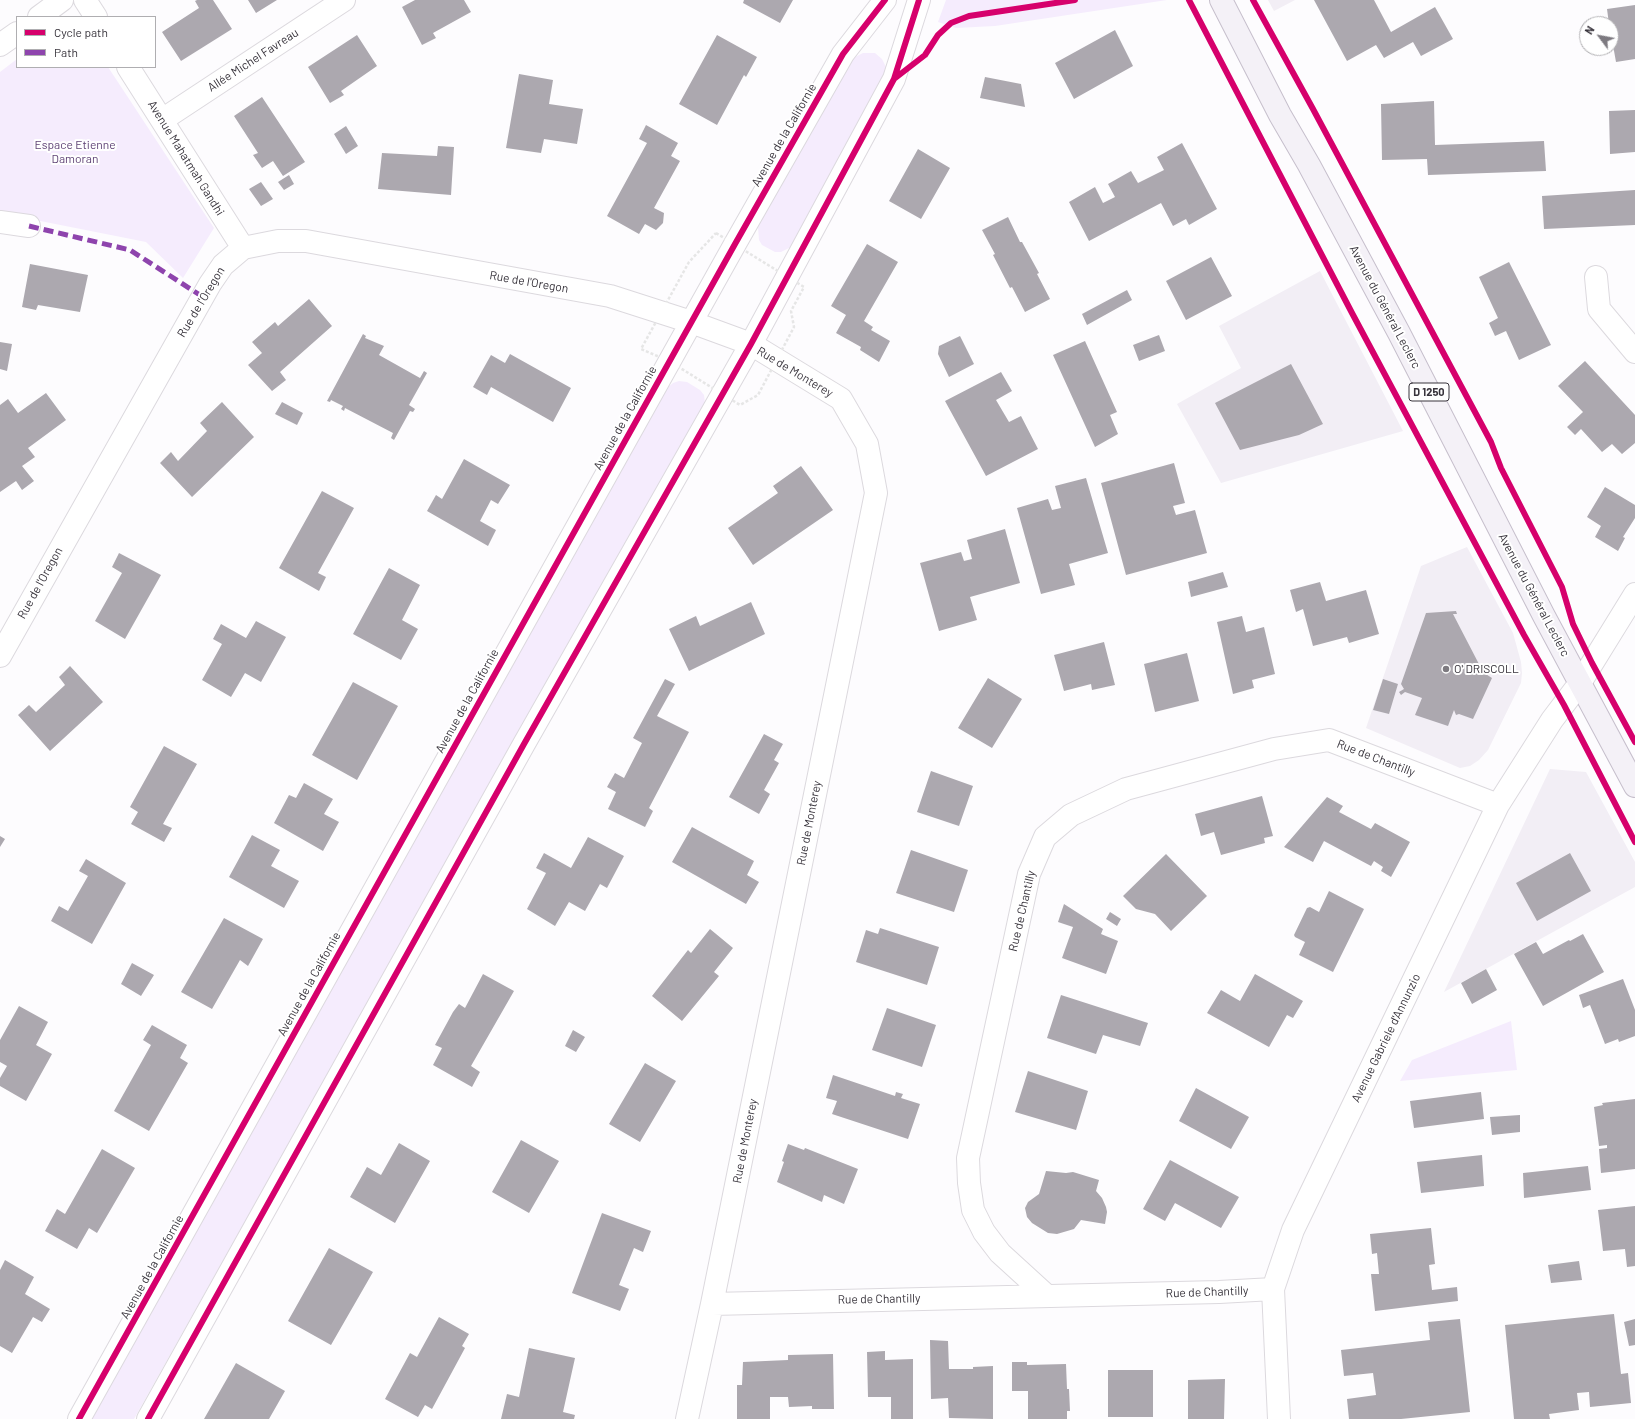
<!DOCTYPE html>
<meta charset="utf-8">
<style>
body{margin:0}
#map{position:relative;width:1635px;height:1419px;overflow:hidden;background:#fdfcfe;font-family:Barlow,sans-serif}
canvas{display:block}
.legend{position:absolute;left:16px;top:16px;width:140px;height:52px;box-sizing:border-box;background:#fff;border:1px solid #afaeb1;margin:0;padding:5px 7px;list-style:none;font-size:12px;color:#38343c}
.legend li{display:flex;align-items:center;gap:8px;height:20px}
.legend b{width:20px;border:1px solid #afaeb1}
.north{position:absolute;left:1579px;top:16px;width:40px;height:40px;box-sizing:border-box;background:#fff;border:1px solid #afaeb1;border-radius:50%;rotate:302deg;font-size:11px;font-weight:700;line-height:16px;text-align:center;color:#38343c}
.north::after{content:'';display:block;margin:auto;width:14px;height:18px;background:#7d7a80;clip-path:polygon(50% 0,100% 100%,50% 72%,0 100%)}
</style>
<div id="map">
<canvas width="1635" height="1419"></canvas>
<ul class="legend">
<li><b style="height:5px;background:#d6006c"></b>Cycle path</li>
<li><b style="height:5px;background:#8e44ad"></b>Path</li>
</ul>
<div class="north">N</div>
</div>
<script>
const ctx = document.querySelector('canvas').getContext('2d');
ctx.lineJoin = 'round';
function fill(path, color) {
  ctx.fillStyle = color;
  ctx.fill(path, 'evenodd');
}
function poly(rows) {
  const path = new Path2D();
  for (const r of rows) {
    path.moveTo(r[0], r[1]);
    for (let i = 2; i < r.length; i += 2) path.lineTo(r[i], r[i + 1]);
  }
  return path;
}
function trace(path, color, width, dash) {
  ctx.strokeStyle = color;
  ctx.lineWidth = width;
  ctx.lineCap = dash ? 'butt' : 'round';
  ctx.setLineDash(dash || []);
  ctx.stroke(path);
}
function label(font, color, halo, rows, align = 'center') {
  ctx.font = font + ' Barlow,sans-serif';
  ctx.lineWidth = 4;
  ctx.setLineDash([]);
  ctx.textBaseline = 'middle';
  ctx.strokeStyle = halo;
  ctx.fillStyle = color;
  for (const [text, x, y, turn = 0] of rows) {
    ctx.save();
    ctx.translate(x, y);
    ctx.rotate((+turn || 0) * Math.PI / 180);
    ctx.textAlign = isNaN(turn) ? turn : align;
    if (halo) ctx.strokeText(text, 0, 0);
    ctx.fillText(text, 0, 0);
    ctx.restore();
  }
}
const built = poly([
 [1268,0,1295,0,1274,11],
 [1320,271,1403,431,1221,483,1177,404,1241,368,1219,326],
 [1467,547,1513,633,1521,662,1522,673,1521,683,1488,750,1479,760,1470,766,1460,768,1366,728,1421,566],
 [1550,769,1586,772,1635,862,1635,887,1444,992]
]);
const green = poly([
 [946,0,1167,0,995,26,956,28,938,22],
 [863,53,875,53,882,59,886,67,887,74,793,246,781,252,775,252,762,245,759,240,758,227,851,59],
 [17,59,17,67,108,67,214,228,183,278,146,242,0,213,0,72],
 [679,381,687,382,700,390,704,395,705,403,134,1419,90,1419,667,388,673,383],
 [1511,1021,1517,1070,1400,1081,1412,1060]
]);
const building = poly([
 [197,0,213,0,232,29,181,61,162,32,199,8,195,1],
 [248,0,277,0,256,13],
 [415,0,464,0,471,12,433,33,436,38,422,45,402,7],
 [744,0,793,0,780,23,743,3],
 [1314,0,1374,0,1391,32,1435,7,1453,39,1421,56,1413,42,1384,58,1376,45,1347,61],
 [1635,5,1635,59,1616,62,1611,34,1611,24,1609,24,1607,9],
 [1115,30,1133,66,1074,99,1055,63],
 [357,35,377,66,341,91,344,95,330,103,308,67],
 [717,35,757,57,746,77,744,75,717,125,679,104],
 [519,74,553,80,549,104,583,109,577,144,544,139,541,153,506,148],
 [985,77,1021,84,1025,107,980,98],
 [262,97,305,162,283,176,273,161,262,168,253,155,258,153,234,116],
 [1434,101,1435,145,1544,141,1546,171,1428,175,1427,159,1382,160,1381,104],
 [1635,110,1635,152,1610,154,1609,111],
 [646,125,678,143,671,156,680,161,654,208,664,213,663,223,656,230,645,224,639,234,607,216,647,143,639,139],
 [346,126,358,146,346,154,334,134],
 [1182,143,1217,209,1189,225,1186,219,1173,226,1161,203,1089,241,1069,202,1095,187,1103,203,1115,197,1108,184,1131,171,1138,183,1164,170,1157,157],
 [438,146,454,147,451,195,378,189,382,153,437,156],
 [918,149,950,168,921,219,889,201],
 [289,175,294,184,284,190,278,182],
 [261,182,273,199,261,206,249,189],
 [1635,190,1635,225,1544,229,1542,196],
 [1008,217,1020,242,1022,242,1039,273,1037,274,1050,299,1025,312,1012,287,1010,288,993,255,995,254,982,230],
 [867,244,898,262,864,321,873,327,871,330,890,341,879,362,860,350,861,347,836,333,846,315,831,306],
 [1211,257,1232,296,1186,320,1166,281],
 [1509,262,1551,345,1519,360,1506,331,1495,336,1489,323,1498,318,1479,277],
 [30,264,88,275,80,312,38,305,36,310,22,307],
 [1127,290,1132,300,1087,325,1082,314],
 [309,299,332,326,280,372,286,380,272,391,248,365,262,353,252,342,275,322,278,326],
 [363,334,366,336,365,338,384,346,379,355,420,378,424,371,427,373,409,405,415,409,413,412,410,411,394,440,391,438,393,433,345,408,344,411,341,409,343,406,331,400,330,402,327,401],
 [1159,335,1165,351,1139,361,1133,345],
 [960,336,974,364,949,377,938,354,939,346],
 [1085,341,1117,412,1110,415,1118,434,1095,447,1053,355],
 [0,342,12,344,7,371,0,369],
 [510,354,571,388,553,422,491,387,487,395,473,387,491,355,505,363],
 [1585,361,1635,415,1635,443,1622,454,1612,444,1602,452,1581,429,1575,435,1567,427,1583,412,1558,386],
 [1291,364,1323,424,1299,435,1240,450,1215,403],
 [1001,372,1012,391,996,400,1009,422,1021,416,1038,449,986,476,945,401],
 [46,393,66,420,28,448,35,457,22,466,34,481,22,490,16,481,0,492,0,405,8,399,18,413],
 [222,402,254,437,192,497,160,463,171,452,178,461,207,431,200,423],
 [282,402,303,413,297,425,275,414],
 [464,459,510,485,498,504,491,500,480,521,496,530,488,546,427,511,436,495,442,499],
 [1174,463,1185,503,1173,506,1176,515,1195,510,1207,553,1126,575,1101,483],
 [801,466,833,510,753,565,728,528,778,493,773,486],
 [1086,478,1108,553,1069,564,1075,585,1041,594,1017,508,1048,499,1052,510,1061,508,1055,486],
 [1605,487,1635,505,1635,518,1623,537,1625,538,1618,551,1595,537,1601,526,1587,517],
 [322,491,354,508,318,573,326,577,319,591,279,568],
 [1005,529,1020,583,970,597,977,620,939,631,920,563,961,552,964,561,972,559,967,540],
 [119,553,161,575,125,639,95,621,122,573,112,567],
 [389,568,420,585,402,620,418,629,401,660,353,634],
 [1223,572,1228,587,1191,597,1188,582],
 [1320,582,1326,601,1366,590,1379,634,1349,643,1347,637,1313,646,1303,609,1296,612,1290,590],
 [751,602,765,634,689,671,669,629,696,616,700,626],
 [1456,611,1457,614,1453,614,1481,668,1486,668,1485,671,1481,671,1492,678,1473,719,1459,714,1456,715,1454,710,1448,726,1415,715,1422,698,1405,692,1401,695,1399,692,1404,689,1401,684,1426,613],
 [1242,616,1246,632,1264,627,1275,674,1252,680,1254,688,1233,694,1217,622],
 [256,621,286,637,261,682,245,673,231,697,202,680,222,644,213,639,221,624,246,638],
 [1104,642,1115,685,1092,690,1091,684,1064,691,1054,655],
 [1187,653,1199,701,1155,712,1144,664],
 [70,666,103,702,50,751,18,715,29,705,36,712,65,685,59,677],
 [988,678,1022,699,992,748,958,728],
 [665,679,675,684,657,716,689,732,649,808,653,811,645,827,608,809,616,792,607,787,615,773,624,778,642,743,633,738],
 [1383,679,1398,684,1389,714,1373,710],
 [353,682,398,706,357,780,312,755],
 [764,734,783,744,774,760,779,763,764,790,770,794,759,814,729,797],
 [164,746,197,764,163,824,172,828,164,842,131,824,138,812,130,807],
 [931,771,973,786,959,826,917,812],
 [304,783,333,799,324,814,339,822,323,851,274,823,289,795,296,798],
 [1262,796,1273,836,1264,838,1265,843,1221,855,1214,832,1201,836,1195,814],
 [1327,797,1343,806,1339,812,1371,829,1375,823,1410,842,1391,877,1381,871,1383,867,1374,861,1371,866,1324,841,1313,862,1284,847],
 [692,827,754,861,747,875,759,882,746,904,672,862],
 [252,835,280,850,271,866,299,881,284,908,229,877],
 [0,836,5,839,0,847],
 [588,837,624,856,607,888,600,884,585,911,569,902,555,926,527,909,546,873,536,868,544,853,571,868],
 [911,850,968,870,954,912,896,893],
 [1570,853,1591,891,1537,921,1516,883],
 [1166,854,1207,896,1171,931,1155,914,1136,909,1123,896],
 [86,859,126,883,92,944,51,921,59,906,68,911,88,876,79,871],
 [1329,891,1364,909,1333,972,1299,955,1305,942,1295,937,1294,935,1307,908,1310,907,1319,912],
 [1064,904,1103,929,1101,934,1118,941,1106,974,1062,958,1073,927,1058,922],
 [1110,912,1121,919,1117,926,1106,919],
 [224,918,263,939,248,966,240,960,212,1009,181,992],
 [880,928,939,947,927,985,856,962,866,930,878,934],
 [710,929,733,948,714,972,719,976,682,1021,652,996,688,950,691,953],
 [1583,934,1604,972,1543,1006,1514,954,1536,942,1543,954,1569,940,1570,941],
 [132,963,154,975,141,996,121,984],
 [1486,969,1497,990,1472,1004,1461,983],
 [483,974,514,991,471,1066,480,1072,472,1087,433,1065,442,1048,435,1045,453,1012,459,1004,465,1008],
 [1255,974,1303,1001,1293,1018,1287,1015,1269,1047,1207,1013,1221,990,1240,1001],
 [1623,979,1635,1010,1635,1036,1619,1042,1618,1039,1605,1044,1590,1005,1583,1008,1579,995],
 [1061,995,1148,1023,1140,1046,1103,1035,1096,1054,1047,1038],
 [19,1006,48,1022,36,1045,52,1054,26,1101,0,1086,0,1078,7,1066,0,1062,0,1040],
 [887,1008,936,1025,922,1067,872,1050],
 [152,1025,187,1045,180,1058,188,1063,149,1131,114,1111,151,1045,143,1040],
 [573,1030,585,1037,576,1052,565,1046],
 [645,1063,676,1081,640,1142,609,1124],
 [1028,1071,1088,1091,1076,1130,1015,1112],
 [833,1075,895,1096,896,1092,903,1094,901,1098,920,1104,908,1139,832,1114,837,1101,826,1098],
 [1196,1088,1249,1117,1231,1149,1179,1121],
 [1481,1092,1484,1119,1414,1128,1410,1101],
 [1635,1099,1635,1169,1601,1173,1599,1149,1607,1148,1607,1145,1599,1146,1594,1107,1603,1105,1602,1103],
 [1520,1115,1520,1132,1492,1135,1490,1117],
 [521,1140,559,1161,529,1213,492,1192],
 [399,1143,430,1161,395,1223,350,1197,367,1167,381,1175],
 [788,1144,804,1150,805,1148,858,1169,844,1204,824,1195,822,1202,777,1182,784,1162,782,1161],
 [102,1149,135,1168,97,1233,89,1228,77,1249,45,1231,57,1209,65,1214],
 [1482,1155,1484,1186,1421,1193,1417,1162],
 [1170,1160,1239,1197,1221,1228,1175,1203,1165,1221,1143,1209],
 [1588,1166,1591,1190,1524,1198,1523,1173],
 [1046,1171,1066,1173,1073,1172,1099,1180,1096,1191,1102,1198,1106,1207,1107,1212,1105,1224,1081,1220,1074,1229,1057,1234,1048,1233,1032,1223,1027,1217,1025,1208,1028,1202,1039,1194],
 [1635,1206,1635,1266,1627,1267,1625,1249,1603,1251,1598,1210],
 [602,1213,651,1231,643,1252,634,1248,619,1285,629,1289,620,1311,572,1293],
 [1431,1228,1435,1264,1429,1265,1432,1290,1457,1287,1458,1301,1375,1311,1371,1274,1379,1274,1377,1253,1372,1254,1370,1234],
 [329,1248,373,1272,331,1345,288,1321],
 [5,1260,34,1277,25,1294,50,1309,42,1322,33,1317,12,1353,0,1346,0,1270],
 [1579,1261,1582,1280,1551,1283,1548,1265],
 [1614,1314,1621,1374,1628,1373,1631,1403,1590,1407,1589,1392,1577,1393,1579,1410,1549,1414,1550,1419,1514,1419,1505,1325],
 [439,1317,469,1334,462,1346,465,1348,432,1409,425,1405,418,1417,385,1399,410,1353,417,1357],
 [1460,1319,1470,1412,1401,1419,1349,1419,1347,1399,1376,1395,1373,1373,1344,1376,1341,1350,1430,1340,1428,1322],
 [1635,1319,1635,1345,1629,1346,1624,1322],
 [930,1340,948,1341,949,1369,973,1369,973,1367,993,1366,993,1419,949,1418,948,1398,931,1399],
 [529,1348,575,1358,563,1412,575,1415,574,1419,501,1419,507,1394,519,1397],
 [885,1351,885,1360,913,1359,913,1419,891,1419,891,1397,868,1397,867,1352],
 [833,1354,834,1409,812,1409,812,1406,789,1407,788,1397,770,1397,770,1419,737,1419,737,1385,742,1385,743,1362,788,1360,788,1355],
 [1012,1362,1027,1362,1027,1365,1066,1364,1067,1389,1069,1389,1070,1411,1067,1411,1067,1419,1028,1419,1028,1391,1012,1391],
 [236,1363,285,1391,269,1419,204,1419],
 [1108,1370,1153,1370,1153,1417,1108,1417],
 [1225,1379,1224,1419,1188,1419,1188,1380]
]);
const path = poly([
 [716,233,804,287,791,311,794,327,758,395,740,405,669,361,641,349,689,262,716,233]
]);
const minor = poly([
 [85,0,96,17],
 [39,17,62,0],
 [0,45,17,33],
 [128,67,243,248],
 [162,120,344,0],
 [0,222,29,226],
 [1596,277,1599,309,1635,352],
 [0,656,210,284,223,265,243,248,278,241,306,241,610,296,691,322,751,344,841,399,867,444,876,493,712,1304,687,1419],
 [1046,1295,1000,1253,984,1232,973,1210,969,1183,968,1158,1029,874,1045,837,1071,815,1126,789,1274,749,1329,740,1498,805],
 [712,1304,1219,1292,1273,1289],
 [79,1419,735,244,843,54,885,0],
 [148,1419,524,744,751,344,894,79,919,0],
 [1279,1419,1273,1289,1293,1230,1498,805,1552,720,1580,683,1635,594]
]);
const major = poly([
 [1221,0,1280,115,1309,165,1399,333,1544,616,1635,786]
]);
const quiet = poly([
 [29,226,130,250,203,297]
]);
const cycleway = poly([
 [1189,0,1352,313,1524,635,1564,705,1635,842],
 [1253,0,1313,109,1491,442,1501,468,1562,587,1573,624,1592,663,1635,742],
 [894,79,925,55,938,35,951,23,969,16,1075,0],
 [79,1419,735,244,843,54,885,0],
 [148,1419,524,744,751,344,894,79,919,0]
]);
const markers = [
 [1446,669,4,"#7d7a80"]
];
const shields = [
 [1429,392,40]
];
const shieldNames = [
 ["D 1250",1429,392]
];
const streetNames = [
 ["Allée Michel Favreau",253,60,-33],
 ["Avenue de la Californie",784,135,-60],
 ["Avenue Mahatmah Gandhi",186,158,58],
 ["Rue de l'Oregon",529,282,10],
 ["Rue de l'Oregon",201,302,-59],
 ["Avenue du Général Leclerc",1385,307,62],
 ["Rue de Monterey",795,372,31],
 ["Avenue de la Californie",625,418,-61],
 ["Rue de l'Oregon",40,583,-61],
 ["Avenue du Général Leclerc",1534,595,62],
 ["Avenue de la Californie",467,701,-61],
 ["Rue de Chantilly",1376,758,21],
 ["Rue de Monterey",809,823,-79],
 ["Rue de Chantilly",1022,911,-77],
 ["Avenue de la Californie",309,984,-61],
 ["Avenue Gabriele d'Annunzio",1386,1038,-64],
 ["Rue de Monterey",745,1141,-79],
 ["Avenue de la Californie",152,1267,-61],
 ["Rue de Chantilly",1207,1292,-2],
 ["Rue de Chantilly",879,1299,-1]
];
const parkNames = [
 ["Espace Etienne",75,145],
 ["Damoran",75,159]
];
const poiNames = [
 ["O' DRISCOLL",1454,669]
];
fill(built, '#f2eef5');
fill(green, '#f5ecfd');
fill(building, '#aca8af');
trace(minor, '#dcd9de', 24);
trace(major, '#c6bfcc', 24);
trace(path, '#e6e6e6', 2.5, [3, 2]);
trace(minor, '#fff', 22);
trace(major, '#f4f1f7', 22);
trace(quiet, '#8e44ad', 5, [10, 5]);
trace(cycleway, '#d6006c', 6);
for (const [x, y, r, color] of markers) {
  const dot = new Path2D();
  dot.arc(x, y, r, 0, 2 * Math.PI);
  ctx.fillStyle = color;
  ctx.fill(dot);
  trace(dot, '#fff', 1.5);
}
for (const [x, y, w] of shields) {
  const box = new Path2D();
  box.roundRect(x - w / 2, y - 9, w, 18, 3);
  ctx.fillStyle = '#fff';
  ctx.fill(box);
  trace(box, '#38343c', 1);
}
label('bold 11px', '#38343c', null, shieldNames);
label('12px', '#38343c', '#fff', streetNames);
label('12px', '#5f4375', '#fff', parkNames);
label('12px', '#38343c', '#fff', poiNames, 'left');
</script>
